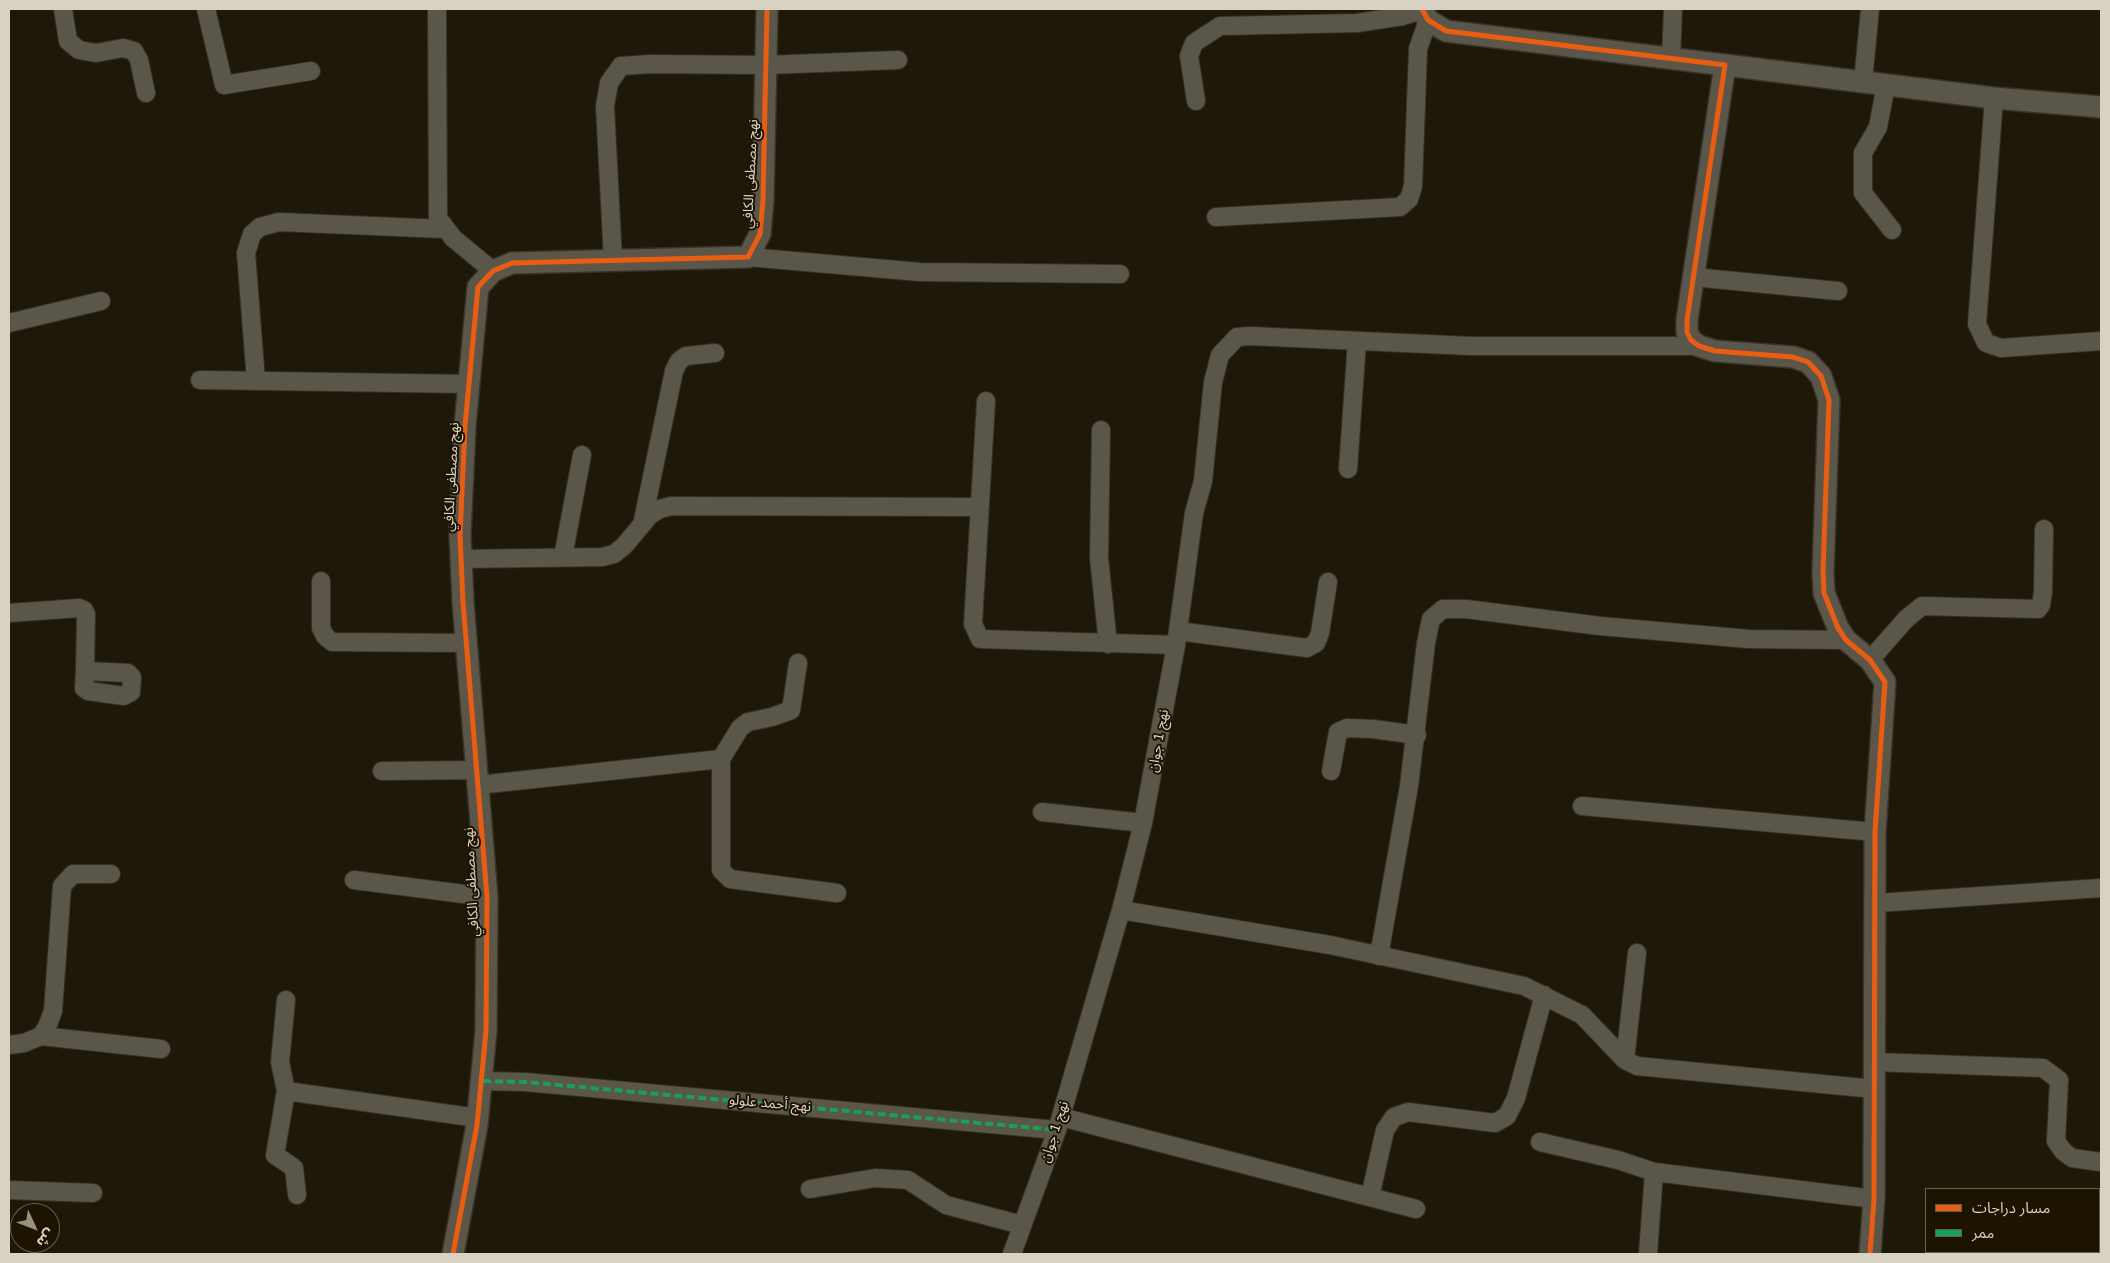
<!DOCTYPE html>
<meta charset="utf-8">
<style>
body{margin:0}
#map{position:relative;width:2110px;height:1263px;overflow:hidden;background:#1e1809;font-family:"Varela Round","Noto Sans Arabic",sans-serif}
canvas{display:block}
.frame{position:absolute;inset:0;border:10px solid #d8d2c2;pointer-events:none}
.legend{position:absolute;left:1925px;top:1188px;width:175px;height:65px;box-sizing:border-box;background:#1c1300;border:1px solid #675f4e;margin:0;padding:6px 9px;list-style:none;font-size:15px;color:#d8d2c2}
.legend li{display:flex;align-items:center;gap:10px;height:25px}
.legend b{width:25px;border:1px solid #675f4e}
.north{position:absolute;left:10px;top:1203px;width:50px;height:50px;box-sizing:border-box;background:#1c1300;border:1px solid #675f4e;border-radius:50%;rotate:133deg;font-size:14px;font-weight:700;line-height:20px;text-align:center;color:#d8d2c2}
.north::after{content:'';display:block;margin:auto;width:18px;height:22px;background:#979181;clip-path:polygon(50% 0,100% 100%,50% 72%,0 100%)}
</style>
<div id="map">
<canvas width="2110" height="1263"></canvas>
<div class="frame"></div>
<ul class="legend">
<li><b style="height:6px;background:#e95d12"></b>مسار دراجات</li>
<li><b style="height:6px;background:#1a9f57"></b>ممر</li>
</ul>
<div class="north">ش</div>
</div>
<script>
const ctx = document.querySelector('canvas').getContext('2d');
ctx.lineJoin = 'round';
function poly(rows) {
  const path = new Path2D();
  for (const r of rows) {
    path.moveTo(r[0], r[1]);
    for (let i = 2; i < r.length; i += 2) path.lineTo(r[i], r[i + 1]);
  }
  return path;
}
function trace(path, color, width, dash) {
  ctx.strokeStyle = color;
  ctx.lineWidth = width;
  ctx.lineCap = dash ? 'butt' : 'round';
  ctx.setLineDash(dash || []);
  ctx.stroke(path);
}
function label(font, color, halo, rows, align = 'center') {
  ctx.font = font + ' "Varela Round","Noto Sans Arabic",sans-serif';
  ctx.lineWidth = 4;
  ctx.setLineDash([]);
  ctx.textBaseline = 'middle';
  ctx.strokeStyle = halo;
  ctx.fillStyle = color;
  for (const [text, x, y, turn = 0] of rows) {
    ctx.save();
    ctx.translate(x, y);
    ctx.rotate((+turn || 0) * Math.PI / 180);
    ctx.textAlign = isNaN(turn) ? turn : align;
    if (halo) ctx.strokeText(text, 0, 0);
    ctx.fillText(text, 0, 0);
    ctx.restore();
  }
}
const minor = poly([
 [63,9,68,41,79,50,96,53,123,48,134,51,139,60,146,93],
 [206,9,224,85,311,71],
 [437,9,438,218,453,238,493,271],
 [1671,58,1673,9],
 [1863,82,1870,9],
 [1886,85,1878,127,1863,153,1863,193,1892,230],
 [1994,98,1977,324,1986,343,2001,348,2101,341],
 [1196,101,1189,56,1194,43,1220,26,1357,23,1403,16,1422,10],
 [1216,217,1400,207,1409,199,1413,186,1418,49,1428,20],
 [748,257,920,272,1120,274],
 [613,260,605,106,609,83,621,66,651,64,766,65,898,60],
 [1693,277,1838,291],
 [9,323,101,301],
 [200,380,469,384],
 [256,381,246,253,252,234,260,227,279,222,444,229],
 [986,401,973,624,980,639,1176,645,1143,823,1121,910,1057,1130,1012,1254],
 [1101,430,1099,558,1108,644],
 [1348,469,1357,341],
 [642,525,674,371,679,361,686,356,715,353],
 [563,557,582,455],
 [461,559,602,557,614,554,624,546,650,515,660,509,671,506,980,507],
 [321,581,321,628,325,636,332,642,466,643],
 [9,613,79,608,84,610,86,614,85,671],
 [1178,631,1307,648,1316,643,1320,633,1328,582],
 [1176,645,1194,513,1203,481,1213,382,1220,355,1237,337,1250,336,1471,346,1699,346],
 [1870,660,1906,619,1922,606,2038,609,2041,605,2043,592,2044,529],
 [85,671,128,673,132,677,131,692,124,696,88,691,84,688,85,671],
 [721,759,740,728,748,722,772,717,791,710,798,663],
 [382,771,477,770],
 [1331,771,1338,732,1347,728,1373,729,1417,735],
 [478,785,721,759,721,870,730,879,837,893],
 [1582,806,1875,832],
 [1042,812,1143,823],
 [354,880,487,897],
 [1876,903,2101,888],
 [1121,910,1330,945,1524,986,1582,1015,1625,1060,1637,1066,1874,1089],
 [1379,956,1409,786,1426,643,1431,619,1443,609,1466,609,1600,626,1749,639,1846,640],
 [286,1000,280,1062,286,1091,478,1118],
 [41,1036,161,1049],
 [9,1045,24,1043,41,1036,47,1027,53,1011,62,886,73,874,111,874],
 [1625,1060,1637,953],
 [1874,1062,2043,1068,2059,1080,2056,1141,2063,1151,2072,1158,2101,1162],
 [483,1081,525,1082,1057,1130],
 [286,1091,275,1155,294,1168,297,1195],
 [1061,1117,1416,1209],
 [1540,1142,1618,1160,1654,1172,1874,1199],
 [810,1189,875,1178,908,1180,946,1205,1022,1225],
 [9,1190,93,1193],
 [1370,1197,1385,1130,1394,1117,1408,1112,1495,1123,1507,1116,1516,1098,1544,995],
 [1648,1254,1654,1172]
]);
const tertiary = poly([
 [1422,9,1428,20,1446,31,1725,65,1687,320,1687,332,1691,340,1699,346,1715,351,1793,357,1808,362,1821,376,1829,400,1823,572,1824,593,1838,628,1846,640,1870,660,1885,682,1875,832,1874,1199,1870,1254],
 [1725,65,1994,98,2101,107],
 [453,1254,477,1125,486,1031,487,897,463,602,460,535,465,426,478,287,493,271,512,263,748,257,760,234,763,200,767,9]
]);
const quiet = poly([
 [483,1081,525,1082,1057,1130]
]);
const cycleway = poly([
 [1422,9,1428,20,1446,31,1725,65,1687,320,1687,332,1691,340,1699,346,1715,351,1793,357,1808,362,1821,376,1829,400,1823,572,1824,593,1838,628,1846,640,1870,660,1885,682,1875,832,1874,1199,1870,1254],
 [453,1254,477,1125,486,1031,487,897,463,602,460,535,465,426,478,287,493,271,512,263,748,257,760,234,763,200,767,9]
]);
const streetNames = [
 ["نهج مصطفى الكافي",751,174,-87],
 ["نهج مصطفى الكافي",452,477,-87],
 ["نهج 1 جوان",1159,741,-80],
 ["نهج مصطفى الكافي",472,882,-93],
 ["نهج أحمد علولو",770,1104,5],
 ["نهج 1 جوان",1055,1132,-72]
];
trace(minor, '#363229', 20);
trace(tertiary, '#363229', 24);
trace(minor, '#5a564a', 18);
trace(tertiary, '#5a564a', 21);
trace(quiet, '#1a9f57', 4, [8, 4]);
trace(cycleway, '#e95d12', 5);
label('14px', '#d8d2c2', '#1c1300', streetNames);
</script>
